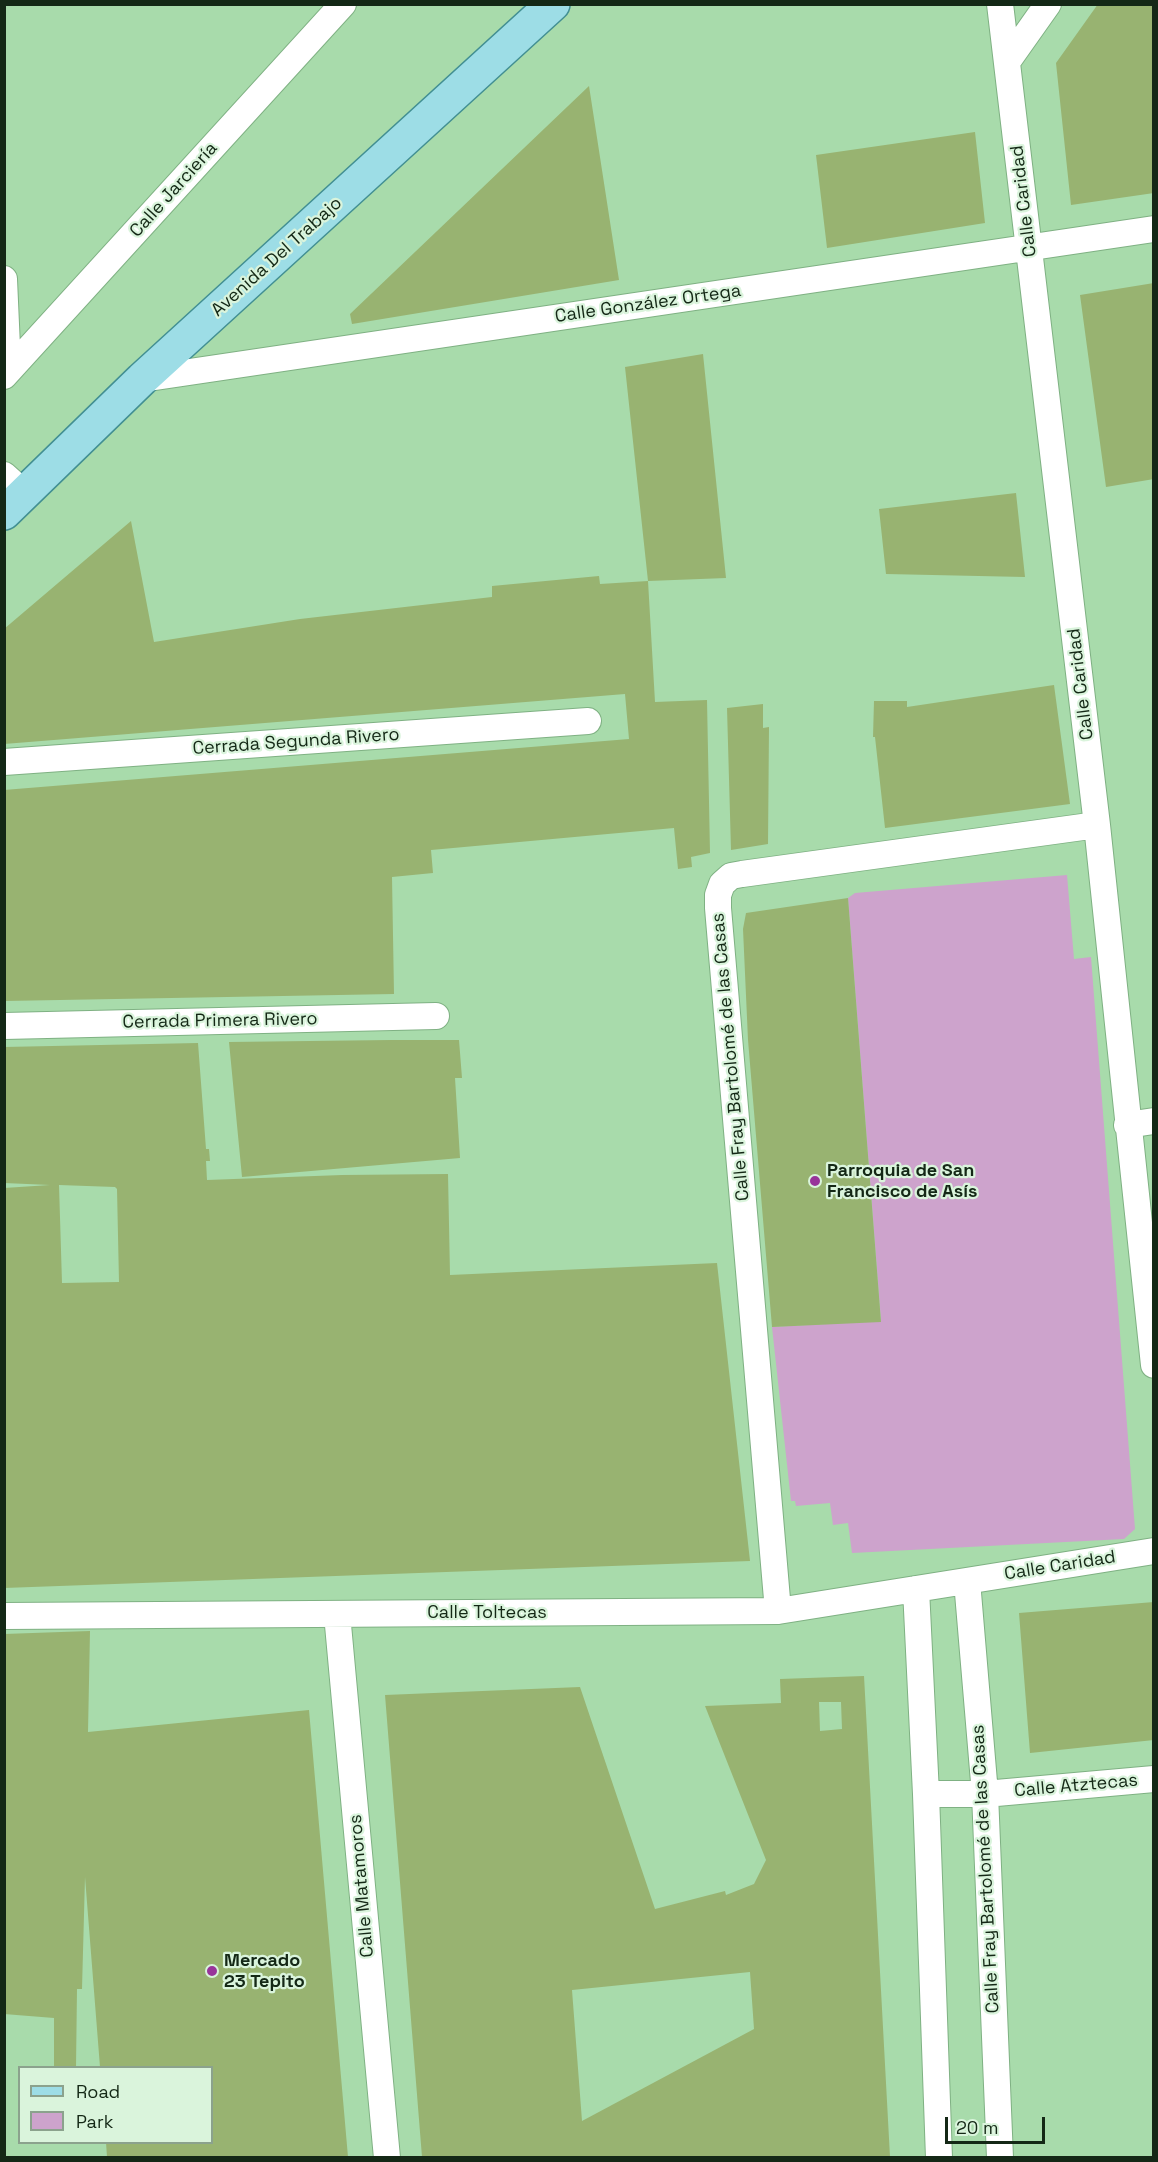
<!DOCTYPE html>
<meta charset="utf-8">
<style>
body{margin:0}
#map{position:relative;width:1158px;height:2162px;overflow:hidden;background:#a8dbab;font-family:"Space Grotesk",sans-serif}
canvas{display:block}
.frame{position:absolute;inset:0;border:6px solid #142816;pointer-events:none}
.legend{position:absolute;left:18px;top:2066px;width:195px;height:78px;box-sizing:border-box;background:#daf4dc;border:2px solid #8ba28d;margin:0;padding:8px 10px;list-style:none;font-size:18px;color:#142816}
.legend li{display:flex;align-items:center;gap:12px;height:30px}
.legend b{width:30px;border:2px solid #8ba28d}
.scale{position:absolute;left:945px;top:2117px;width:100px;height:27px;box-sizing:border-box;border:3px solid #142816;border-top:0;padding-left:8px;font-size:18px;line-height:21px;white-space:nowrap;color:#142816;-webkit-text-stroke:4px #daf4dc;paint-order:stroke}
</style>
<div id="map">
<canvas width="1158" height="2162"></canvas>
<div class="frame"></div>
<ul class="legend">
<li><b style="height:8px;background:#9ddde6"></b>Road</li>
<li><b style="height:16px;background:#cda3cc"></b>Park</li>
</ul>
<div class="scale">20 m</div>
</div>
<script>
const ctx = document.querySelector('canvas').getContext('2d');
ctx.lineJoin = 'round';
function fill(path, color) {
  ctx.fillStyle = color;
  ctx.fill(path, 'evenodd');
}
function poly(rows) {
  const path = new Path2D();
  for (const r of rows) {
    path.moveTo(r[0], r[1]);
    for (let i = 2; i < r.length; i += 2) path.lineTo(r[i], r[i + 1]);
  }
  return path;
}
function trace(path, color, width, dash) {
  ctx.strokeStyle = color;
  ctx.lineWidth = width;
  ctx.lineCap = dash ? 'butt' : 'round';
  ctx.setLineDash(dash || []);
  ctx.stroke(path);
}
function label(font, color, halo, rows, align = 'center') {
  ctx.font = font + ' "Space Grotesk",sans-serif';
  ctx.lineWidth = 4.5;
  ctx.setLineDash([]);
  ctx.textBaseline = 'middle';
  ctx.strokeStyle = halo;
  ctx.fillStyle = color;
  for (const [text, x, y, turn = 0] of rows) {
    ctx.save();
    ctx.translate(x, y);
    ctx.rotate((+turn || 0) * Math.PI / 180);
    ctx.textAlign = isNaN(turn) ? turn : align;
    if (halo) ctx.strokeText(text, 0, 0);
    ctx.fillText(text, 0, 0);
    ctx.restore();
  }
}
const green = poly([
 [1067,875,1074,959,1091,957,1135,1529,1124,1539,852,1553,848,1523,833,1525,830,1503,796,1506,795,1501,791,1501,772,1327,881,1321,848,898,855,893]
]);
const building = poly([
 [1098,4,1154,4,1154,193,1071,205,1056,63],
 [589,86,619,280,352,324,350,314],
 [975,132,985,223,827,248,816,155],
 [1154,283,1154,479,1106,487,1080,295],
 [703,354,726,578,648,581,625,367],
 [1016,493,1025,577,886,574,879,509],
 [131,521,154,642,300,619,492,597,492,586,599,576,600,584,648,581,655,702,707,700,710,853,691,857,692,867,678,869,674,828,431,850,433,873,392,877,394,994,4,1001,4,790,629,739,625,694,4,744,4,629],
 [1054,685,1070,804,885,828,875,737,873,737,874,701,907,701,907,707],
 [763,704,763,728,769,727,768,844,731,850,727,708],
 [848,898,881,1322,772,1327,748,1040,743,929,746,913],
 [391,1040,459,1040,462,1078,455,1078,460,1158,242,1177,229,1042],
 [198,1043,206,1149,209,1149,210,1161,206,1161,207,1180,342,1175,448,1174,450,1275,717,1263,750,1561,4,1588,4,1188,50,1185,4,1183,4,1047],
 [59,1185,115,1187,117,1189,119,1282,62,1283],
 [1154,1602,1154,1740,1030,1753,1019,1613],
 [90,1631,88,1732,309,1710,348,2157,107,2157,106,2142,212,2142,212,2067,100,2067,85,1877,82,1989,77,1989,76,2067,54,2067,54,2018,4,2014,4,1634],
 [864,1676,890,2157,422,2157,385,1695,580,1687,655,1909,725,1891,726,1895,754,1884,766,1860,705,1706,781,1703,780,1679],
 [819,1702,841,1702,842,1729,820,1731],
 [750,1972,754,2029,582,2121,572,1990]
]);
const minor = poly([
 [1000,4,1097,825,1154,1365],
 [1007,62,1048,4],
 [4,279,8,370],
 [4,376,343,4],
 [142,379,1154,229],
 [4,475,24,493],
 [4,762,588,721],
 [4,1026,436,1016],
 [1127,1125,1154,1121],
 [967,1581,985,1794,1000,2158],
 [916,1589,926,1794,939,2158],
 [778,1611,718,908,718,895,722,884,731,876,742,874,1097,825],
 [337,1614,387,2158],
 [4,1616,778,1611,1154,1551],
 [926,1794,985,1794,1154,1779]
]);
const primary = poly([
 [4,513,142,379,553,4]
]);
const markers = [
 [815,1181,6,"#98349a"],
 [212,1971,6,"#98349a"]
];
const streetNames = [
 ["Calle Jarciería",174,190,-48],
 ["Calle Caridad",1024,201,-97],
 ["Avenida Del Trabajo",277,257,-42],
 ["Calle González Ortega",648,304,-8],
 ["Calle Caridad",1081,684,-97],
 ["Cerrada Segunda Rivero",296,742,-4],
 ["Cerrada Primera Rivero",220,1021,-1],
 ["Calle Fray Bartolomé de las Casas",731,1057,-95],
 ["Calle Caridad",1060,1566,-9],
 ["Calle Toltecas",487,1613],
 ["Calle Atztecas",1076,1786,-5],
 ["Calle Fray Bartolomé de las Casas",986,1869,-93],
 ["Calle Matamoros",362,1886,-95]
];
const poiNames = [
 ["Parroquia de San",827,1171],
 ["Francisco de Asís",827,1192],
 ["Mercado",224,1961],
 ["23 Tepito",224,1982]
];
fill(green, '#cda3cc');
fill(building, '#98b371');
trace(minor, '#7fb183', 28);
trace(primary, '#428f92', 36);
trace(minor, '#fff', 26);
trace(primary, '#9ddde6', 33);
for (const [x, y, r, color] of markers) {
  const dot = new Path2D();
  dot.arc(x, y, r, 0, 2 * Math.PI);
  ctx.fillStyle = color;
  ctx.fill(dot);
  trace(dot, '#daf4dc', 2);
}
label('18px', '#142816', '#daf4dc', streetNames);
label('bold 18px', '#142816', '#daf4dc', poiNames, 'left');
</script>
